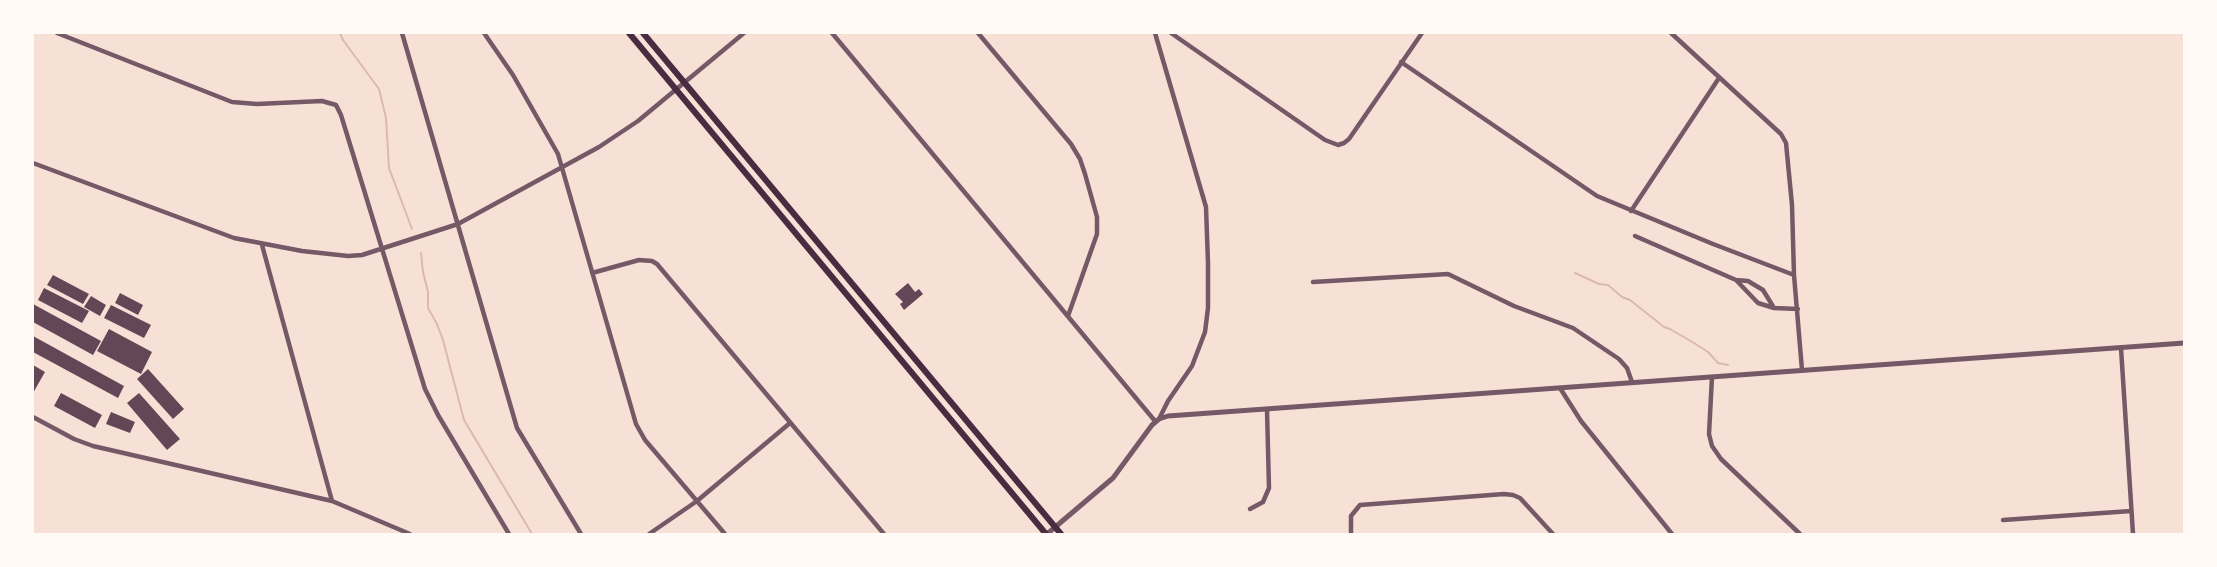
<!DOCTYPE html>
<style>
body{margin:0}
#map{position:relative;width:2217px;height:567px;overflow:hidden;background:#f7e1d7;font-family:"Golos Text",sans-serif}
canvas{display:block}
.frame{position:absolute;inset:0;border:34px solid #fffaf5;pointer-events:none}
</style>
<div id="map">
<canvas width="2217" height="567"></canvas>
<div class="frame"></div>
</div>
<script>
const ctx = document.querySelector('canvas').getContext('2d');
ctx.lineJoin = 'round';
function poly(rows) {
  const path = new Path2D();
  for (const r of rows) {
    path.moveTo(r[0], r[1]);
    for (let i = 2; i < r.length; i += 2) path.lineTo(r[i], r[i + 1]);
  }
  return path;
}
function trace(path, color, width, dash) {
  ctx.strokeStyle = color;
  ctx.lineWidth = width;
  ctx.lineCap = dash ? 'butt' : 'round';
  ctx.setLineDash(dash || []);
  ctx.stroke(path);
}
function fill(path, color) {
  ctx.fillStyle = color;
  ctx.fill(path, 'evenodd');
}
const stream = poly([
 [340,33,343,40,379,89,386,118,389,168,412,229],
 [421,253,423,272,428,292,428,308,437,324,443,340,464,420,532,534],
 [1575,273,1599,284,1608,285,1622,297,1630,300,1664,327,1670,329,1694,343,1708,352,1718,363,1728,365]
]);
const building = poly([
 [53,275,89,294,83,304,47,285],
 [908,283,915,292,919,289,923,294,904,310,900,304,903,302,895,294],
 [44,288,89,311,82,323,38,300],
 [120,293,143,305,138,315,115,303],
 [91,296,106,305,100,316,84,307],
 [33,304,101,341,93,355,33,322],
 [111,305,151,325,144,338,104,318],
 [109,329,152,352,141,374,97,351],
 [33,336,124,386,118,398,33,352],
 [33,365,45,372,33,393],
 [148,369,184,409,173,419,137,379],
 [61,393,102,415,95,428,54,406],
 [139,393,180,439,167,450,127,403],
 [111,412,135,422,130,433,106,424]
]);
const minor = poly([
 [57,33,232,102,257,104,322,101,336,105,341,115,425,389,438,415,509,534],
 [402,33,517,428,581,534],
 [484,33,513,75,558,154,636,424,645,440,725,534],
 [832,33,1155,421],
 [978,33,1071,144,1080,159,1085,174,1097,217,1097,234,1068,316],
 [1155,33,1206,207,1208,263,1208,308,1205,332,1192,366,1168,401,1159,419],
 [1171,33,1325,140,1338,145,1344,143,1349,139,1422,33],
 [1671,33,1781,134,1786,143,1792,205,1794,275,1802,370],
 [1401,62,1597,196,1713,244,1794,275],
 [33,163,234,238,302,251,348,256,362,255,458,224,599,147,638,121,744,33],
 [1631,211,1719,78],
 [1635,236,1736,280,1758,303,1774,308,1798,309],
 [262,245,332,501],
 [592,273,639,260,652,261,657,264,884,534],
 [1736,280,1748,281,1763,290,1774,308],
 [1313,282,1448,274,1514,306,1573,328,1619,359,1627,368,1632,382],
 [2121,348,2133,534],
 [1712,377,1709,434,1712,446,1721,459,1800,534],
 [1560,388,1581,421,1672,534],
 [33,417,74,439,93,446,332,501,410,534],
 [1250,509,1263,502,1269,488,1267,410],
 [2003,520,2131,511],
 [649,534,697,501,790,423],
 [1351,534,1351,516,1360,505,1504,494,1513,495,1520,498,1553,534]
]);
const tertiary = poly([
 [1047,534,1113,478,1152,425,1159,419,1168,416,2184,343]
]);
const secondary = poly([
 [629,33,1046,534],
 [643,33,1061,534]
]);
trace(stream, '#dcb8b0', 2);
fill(building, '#644757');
trace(minor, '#755966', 4.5);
trace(tertiary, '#755966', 5);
trace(secondary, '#4a2c40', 6);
</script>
